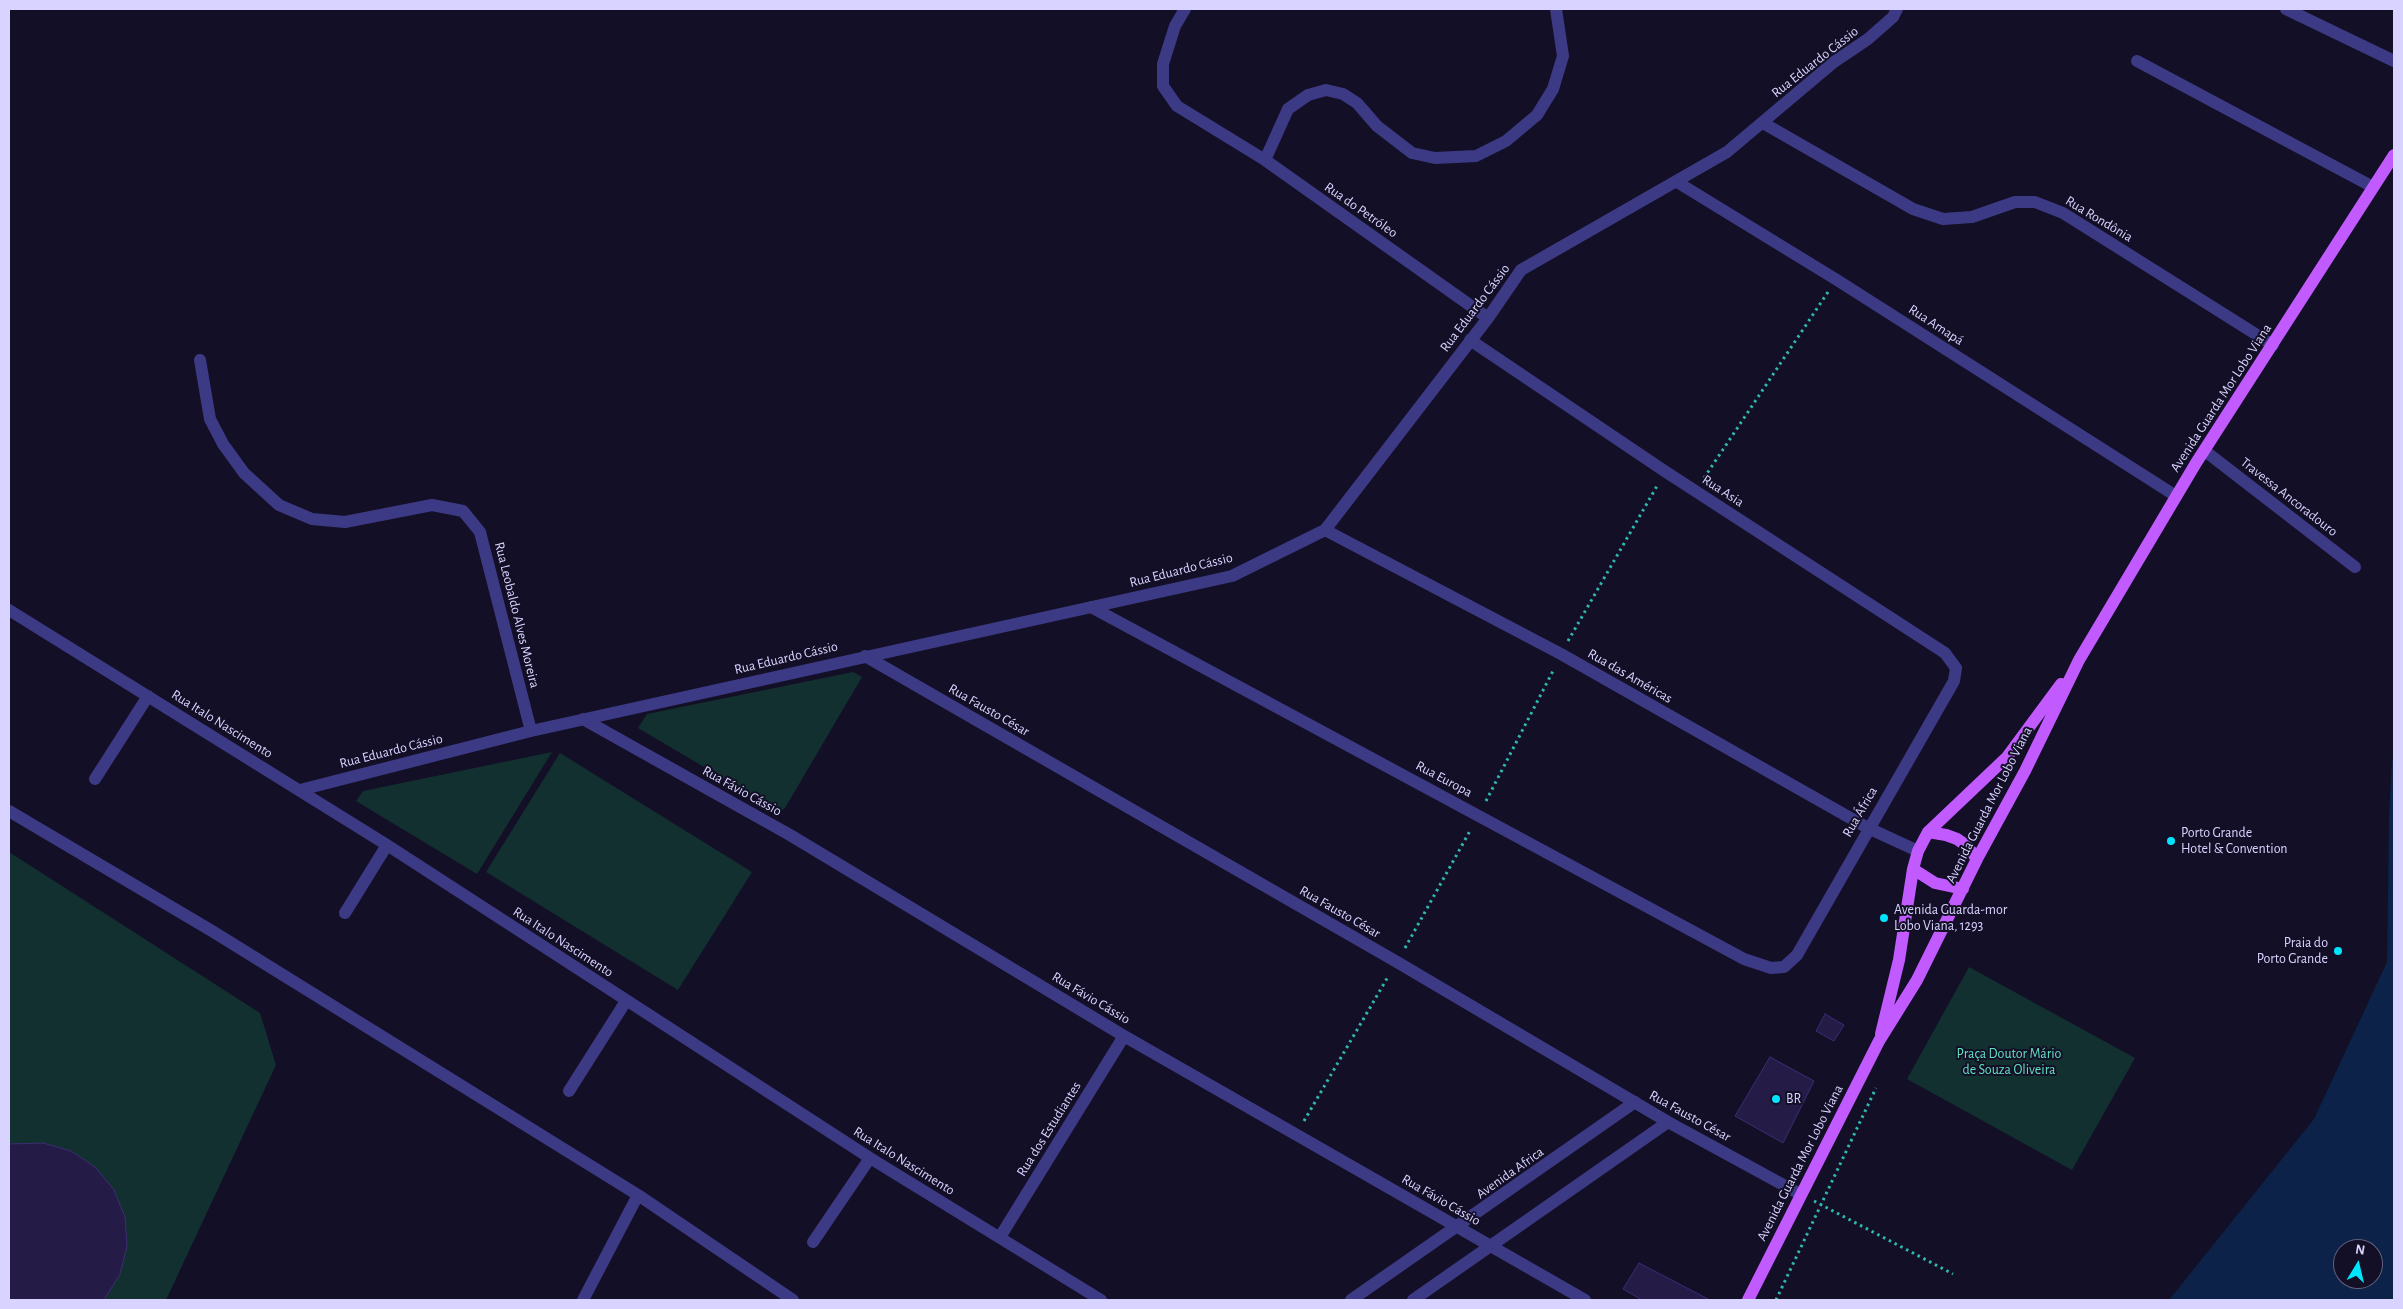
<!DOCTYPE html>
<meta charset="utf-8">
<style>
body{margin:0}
#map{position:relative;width:2403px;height:1309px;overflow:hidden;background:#130f26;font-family:"Alegreya Sans",sans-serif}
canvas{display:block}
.frame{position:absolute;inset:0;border:10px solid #d9d4ff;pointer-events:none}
.north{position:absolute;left:2333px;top:1239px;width:50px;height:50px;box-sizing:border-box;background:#130f26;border:1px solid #625e7d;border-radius:50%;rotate:9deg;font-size:14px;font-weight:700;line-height:20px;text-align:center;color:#d9d4ff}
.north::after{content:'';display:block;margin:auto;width:18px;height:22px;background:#00e5ff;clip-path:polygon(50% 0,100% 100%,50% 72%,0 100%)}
</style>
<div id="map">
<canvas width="2403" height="1309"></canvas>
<div class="frame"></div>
<div class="north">N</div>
</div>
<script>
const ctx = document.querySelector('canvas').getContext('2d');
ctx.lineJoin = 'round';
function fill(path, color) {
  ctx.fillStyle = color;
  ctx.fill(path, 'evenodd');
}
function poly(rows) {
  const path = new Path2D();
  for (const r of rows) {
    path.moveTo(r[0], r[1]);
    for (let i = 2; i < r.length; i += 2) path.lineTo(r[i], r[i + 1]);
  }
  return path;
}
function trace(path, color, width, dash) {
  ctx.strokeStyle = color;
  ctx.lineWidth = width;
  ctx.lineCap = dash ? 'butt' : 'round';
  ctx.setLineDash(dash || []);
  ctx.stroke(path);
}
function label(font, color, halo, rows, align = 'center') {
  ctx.font = font + ' "Alegreya Sans",sans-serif';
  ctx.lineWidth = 4;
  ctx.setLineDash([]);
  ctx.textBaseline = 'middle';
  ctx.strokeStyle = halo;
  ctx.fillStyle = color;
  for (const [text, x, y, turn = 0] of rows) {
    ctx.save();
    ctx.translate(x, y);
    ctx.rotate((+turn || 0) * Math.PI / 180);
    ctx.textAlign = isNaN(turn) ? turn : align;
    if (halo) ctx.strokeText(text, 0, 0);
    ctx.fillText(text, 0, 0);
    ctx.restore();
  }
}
const green = poly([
 [853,672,862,677,785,808,780,812,638,728,647,714],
 [552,752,477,874,356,801,363,791],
 [560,753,752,872,678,990,486,872],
 [9,852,260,1013,276,1065,166,1300,9,1300],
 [1969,967,2135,1058,2072,1170,1907,1079]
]);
const water = poly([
 [2394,755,2394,1300,2169,1300,2314,1119,2387,962,2389,816,2392,761],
 [2343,1249,2373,1249,2373,1279,2343,1279]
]);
const building = poly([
 [1825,1014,1844,1025,1834,1041,1816,1031,1825,1014],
 [1770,1057,1814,1081,1783,1143,1735,1116,1770,1057],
 [43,1143,71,1151,95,1167,114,1190,125,1217,127,1246,120,1274,104,1300,9,1300,9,1144,43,1143],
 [1639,1263,1710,1300,1642,1300,1623,1289,1639,1263]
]);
const path = poly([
 [1704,478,1828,292],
 [1568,641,1657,486],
 [1486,801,1554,669],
 [1405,948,1471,829],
 [1304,1121,1389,975],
 [1814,1201,1953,1274],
 [1776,1300,1876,1088]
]);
const minor = poly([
 [1185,9,1175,26,1163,64,1163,86,1177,106,1265,160,1488,318],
 [2286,9,2394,61],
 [2137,61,2373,187],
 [1763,123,1913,209,1943,219,1972,217,2015,202,2035,202,2063,213,2273,345],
 [1265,160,1288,109,1308,95,1326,90,1343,94,1357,103,1377,126,1412,153,1435,158,1476,156,1506,141,1537,115,1553,89,1563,56,1556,9],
 [1677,182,1837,280,2176,496],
 [200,360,210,419,223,444,244,473,279,505,312,519,345,522,432,505,463,511,480,532,531,731],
 [2205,451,2355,567],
 [1325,530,1561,654,1868,828,1918,851],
 [1091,607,1744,959,1771,968,1784,967,1797,955,1954,681,1956,668,1945,653,1666,472,1470,340],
 [9,610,387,845,870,1158,1101,1300],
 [865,656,1397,962,1668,1122,1800,1194],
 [583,719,790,835,1124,1036,1585,1300],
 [95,779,148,696],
 [300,790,531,731,1232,576,1325,530,1488,318,1521,270,1727,152,1834,62,1868,39,1893,17,1897,9],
 [9,811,212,931,638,1195,793,1300],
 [345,913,387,845],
 [569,1091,626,1001],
 [1000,1237,1124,1036],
 [813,1242,870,1158],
 [583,1300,638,1195],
 [1351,1300,1635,1102],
 [1413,1300,1668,1122]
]);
const major = poly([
 [1928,832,1946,835,1957,839,1967,846,1977,859],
 [1913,869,1935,883,1963,889],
 [1881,1034,1899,960,1913,869,1918,851,1928,832,2007,757,2061,684],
 [1748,1300,1879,1041,1917,980,1977,859,2025,771,2079,660,2196,463,2394,155]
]);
const markers = [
 [2171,841,5,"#00e5ff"],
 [1884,918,5,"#00e5ff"],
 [2338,951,5,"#00e5ff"],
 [1776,1099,5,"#00e5ff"]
];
const streetNames = [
 ["Rua Eduardo Cássio",1815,62,-38],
 ["Rua do Petróleo",1361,210,35],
 ["Rua Rondônia",2099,219,31],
 ["Rua Eduardo Cássio",1475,308,-53],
 ["Rua Amapá",1936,325,33],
 ["Avenida Guarda Mor Lobo Viana",2221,398,-57],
 ["Rua Asia",1723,491,33],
 ["Travessa Ancoradouro",2289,497,38],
 ["Rua Eduardo Cássio",1181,570,-14],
 ["Rua Leobaldo Alves Moreira",517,615,76],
 ["Rua Eduardo Cássio",786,658,-13],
 ["Rua das Américas",1630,676,30],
 ["Rua Fausto César",989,710,30],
 ["Rua Italo Nascimento",222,724,32],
 ["Rua Eduardo Cássio",391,751,-14],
 ["Rua Europa",1444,779,28],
 ["Rua Fávio Cássio",742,791,29],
 ["Avenida Guarda Mor Lobo Viana",1989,805,-63],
 ["Rua África",1860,812,-60],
 ["Rua Fausto César",1340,912,30],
 ["Rua Italo Nascimento",563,942,33],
 ["Rua Fávio Cássio",1091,998,31],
 ["Rua Fausto César",1690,1116,29],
 ["Rua dos Estudiantes",1049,1129,-58],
 ["Rua Italo Nascimento",904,1161,32],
 ["Avenida Guarda Mor Lobo Viana",1800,1163,-63],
 ["Avenida Africa",1510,1173,-35],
 ["Rua Fávio Cássio",1441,1200,30]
];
const poiNames = [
 ["Porto Grande",2181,833],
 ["Hotel & Convention",2181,849],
 ["Avenida Guarda-mor",1894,910],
 ["Lobo Viana, 1293",1894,926],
 ["Praia do",2328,943,"right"],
 ["Porto Grande",2328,959,"right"],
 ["BR",1786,1099]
];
const parkNames = [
 ["Praça Doutor Mário",2009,1054],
 ["de Souza Oliveira",2009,1070]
];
fill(green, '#12302f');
fill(water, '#0c2248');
fill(building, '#241b47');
trace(building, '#3b2d73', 1);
trace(path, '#2fb8b0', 3, [2.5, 4]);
trace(minor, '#3d3a85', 12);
trace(major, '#c25bff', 12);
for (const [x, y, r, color] of markers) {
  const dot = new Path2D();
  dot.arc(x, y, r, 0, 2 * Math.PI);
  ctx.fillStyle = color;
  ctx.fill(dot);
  trace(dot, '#130f26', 2);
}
label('14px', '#d9d4ff', '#130f26', streetNames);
label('14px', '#d9d4ff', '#130f26', poiNames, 'left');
label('14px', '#5fe0c0', '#130f26', parkNames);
</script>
